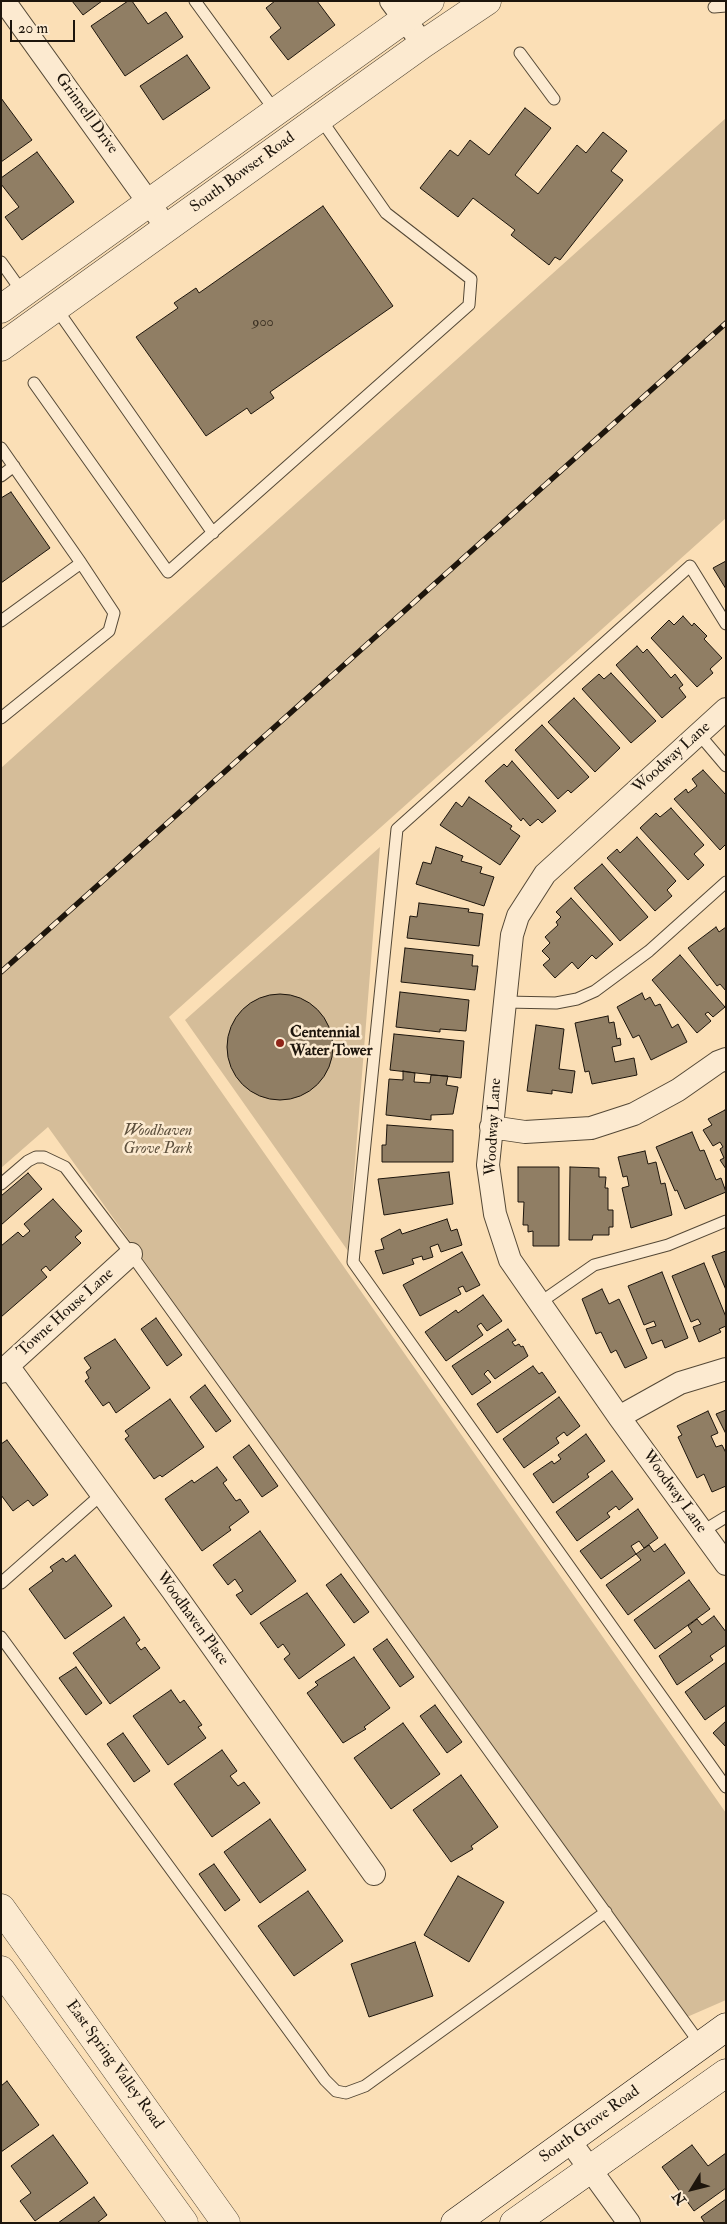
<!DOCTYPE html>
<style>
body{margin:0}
#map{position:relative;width:727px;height:2224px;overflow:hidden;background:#fbdfb6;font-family:"IM FELL Double Pica",serif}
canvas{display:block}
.frame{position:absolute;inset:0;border:2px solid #1d150c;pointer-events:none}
.north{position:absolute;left:667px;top:2164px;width:50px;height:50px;-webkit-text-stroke:4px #fcead0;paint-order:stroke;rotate:234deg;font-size:14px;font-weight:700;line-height:20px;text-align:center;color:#1d150c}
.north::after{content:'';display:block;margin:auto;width:18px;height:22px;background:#1d150c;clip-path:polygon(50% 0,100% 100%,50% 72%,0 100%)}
.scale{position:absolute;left:10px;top:20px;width:65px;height:22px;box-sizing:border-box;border:2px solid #1d150c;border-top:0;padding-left:6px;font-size:15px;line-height:18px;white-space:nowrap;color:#1d150c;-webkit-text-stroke:4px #fcead0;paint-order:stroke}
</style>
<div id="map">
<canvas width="727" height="2224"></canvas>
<div class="frame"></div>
<div class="north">N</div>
<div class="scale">20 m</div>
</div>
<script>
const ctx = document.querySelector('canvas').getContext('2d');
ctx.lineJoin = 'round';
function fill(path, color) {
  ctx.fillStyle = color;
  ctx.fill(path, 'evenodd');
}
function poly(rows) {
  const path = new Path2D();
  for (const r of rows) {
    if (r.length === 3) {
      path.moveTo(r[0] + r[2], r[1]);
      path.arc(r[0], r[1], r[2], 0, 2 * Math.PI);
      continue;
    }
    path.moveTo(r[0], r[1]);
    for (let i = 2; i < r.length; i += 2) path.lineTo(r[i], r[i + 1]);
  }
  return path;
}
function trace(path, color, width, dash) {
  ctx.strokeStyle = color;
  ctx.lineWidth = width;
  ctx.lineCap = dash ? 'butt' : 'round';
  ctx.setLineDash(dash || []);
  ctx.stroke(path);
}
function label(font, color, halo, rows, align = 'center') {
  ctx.font = font + ' "IM FELL Double Pica",serif';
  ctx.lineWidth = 5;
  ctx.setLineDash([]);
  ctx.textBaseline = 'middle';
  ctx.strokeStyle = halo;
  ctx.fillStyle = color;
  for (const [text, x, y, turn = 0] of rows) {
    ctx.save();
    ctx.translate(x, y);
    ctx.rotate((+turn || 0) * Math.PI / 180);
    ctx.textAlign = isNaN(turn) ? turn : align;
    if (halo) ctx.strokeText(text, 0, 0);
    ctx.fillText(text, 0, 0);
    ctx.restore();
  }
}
const green = poly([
 [726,118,726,518,169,1017,726,1813,726,2000,687,2017,472,1726,244,1400,48,1127,1,1168,1,768],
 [380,847,348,1251,185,1020]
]);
const building = poly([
 [72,1,102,1,83,15,72,1],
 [128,1,132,1,148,24,166,12,183,37,125,76,91,26,128,1],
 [275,1,317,1,335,25,288,60,270,37,281,28,266,8,275,1],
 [187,55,210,88,163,120,140,86,187,55],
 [1,98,32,140,1,162,1,98],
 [525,108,551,128,515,175,538,194,577,145,586,153,603,132,627,151,611,171,623,180,560,260,555,257,549,265,511,235,515,230,473,198,458,217,420,188,450,150,458,156,470,140,489,155,525,108],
 [37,152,74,202,22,240,5,217,19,207,1,184,1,178,37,152],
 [323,206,393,306,270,392,274,398,251,414,247,408,206,436,136,337,178,308,174,303,196,288,199,293,323,206],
 [11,492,50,548,1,583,1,498,11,492],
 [726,561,726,589,713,568,726,561],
 [683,616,692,626,694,623,707,636,704,639,722,658,710,669,713,673,697,687,651,638,669,620,674,625,683,616],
 [637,646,643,653,647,649,671,678,675,674,683,685,679,688,686,697,662,718,616,665,637,646],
 [611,673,656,721,631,743,582,689,599,674,604,679,611,673],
 [574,698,620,748,595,772,548,722,574,698],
 [542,725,589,777,571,793,568,790,558,799,515,750,542,725],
 [512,761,556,811,542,823,538,819,530,826,523,818,521,821,485,781,504,764,507,767,512,761],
 [703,770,726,795,726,844,720,850,674,799,686,789,688,793,697,786,692,779,703,770],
 [469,797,512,826,510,829,520,836,500,865,440,825,456,802,462,807,469,797],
 [671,808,704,845,694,854,704,865,688,880,640,828,656,813,660,817,671,808],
 [637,837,676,881,667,890,672,896,655,911,607,858,617,849,620,853,637,837],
 [436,847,463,856,461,861,482,867,480,873,494,877,484,906,416,884,423,862,431,864,436,847],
 [602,864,648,917,620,941,574,888,602,864],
 [571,898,613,944,596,959,592,955,578,969,572,962,555,978,543,965,550,959,542,951,550,943,545,937,558,925,556,922,561,917,556,912,571,898],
 [419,903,469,909,468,912,483,914,479,946,407,938,410,916,417,917,419,903],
 [716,927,719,932,726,927,726,991,720,984,717,986,688,948,716,927],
 [405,948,473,955,472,966,478,966,475,990,401,982,405,948],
 [680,955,725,1007,713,1017,708,1012,705,1014,711,1021,697,1033,652,980,680,955],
 [400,992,469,1000,466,1031,440,1029,440,1032,396,1027,400,992],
 [642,993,645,1000,650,997,655,1006,660,1004,672,1028,678,1024,687,1042,651,1060,639,1035,633,1038,617,1007,642,993],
 [280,1047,53],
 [608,1016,609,1023,614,1022,617,1039,620,1038,621,1045,612,1047,615,1062,634,1058,637,1075,592,1084,589,1071,585,1072,575,1023,608,1016],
 [536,1025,564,1029,559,1069,575,1071,572,1093,552,1090,552,1094,527,1091,536,1025],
 [394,1034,464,1041,461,1078,390,1070,394,1034],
 [403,1071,415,1073,414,1082,430,1083,431,1075,448,1076,446,1085,458,1087,453,1114,431,1115,431,1120,386,1115,389,1079,403,1080,403,1071],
 [725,1110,726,1112,726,1169,720,1160,724,1158,720,1149,723,1147,720,1142,713,1146,703,1130,712,1125,708,1119,725,1110],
 [387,1125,453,1130,453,1162,382,1162,382,1145,386,1145,387,1125],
 [692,1132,700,1151,704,1150,716,1180,721,1178,726,1192,685,1209,677,1190,675,1191,656,1147,692,1132],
 [645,1151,648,1164,656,1162,661,1184,665,1183,672,1215,631,1228,622,1188,629,1186,627,1176,623,1177,618,1157,645,1151],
 [518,1167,559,1167,559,1246,533,1246,533,1231,528,1232,528,1225,523,1225,524,1202,518,1202,518,1167],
 [570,1167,599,1168,599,1177,606,1177,605,1188,608,1188,608,1210,613,1210,613,1227,609,1227,609,1235,593,1235,592,1240,569,1240,570,1167],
 [449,1172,453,1204,384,1215,378,1179,449,1172],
 [28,1173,42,1189,1,1225,1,1196,28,1173],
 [53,1199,82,1231,75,1237,81,1243,50,1271,46,1266,41,1270,47,1277,1,1317,1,1246,18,1232,23,1237,30,1231,24,1224,53,1199],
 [447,1219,451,1231,457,1229,462,1245,441,1252,438,1244,430,1247,433,1257,423,1260,422,1256,412,1259,414,1264,383,1274,375,1251,384,1249,381,1239,400,1229,402,1234,447,1219],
 [726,1251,726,1290,712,1256,726,1251],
 [462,1252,480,1285,466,1292,463,1286,458,1288,461,1294,420,1316,403,1285,462,1252],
 [704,1263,726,1317,726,1326,719,1329,721,1332,699,1342,693,1327,701,1324,698,1319,691,1322,672,1276,704,1263],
 [662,1272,688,1338,665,1348,662,1340,652,1344,646,1329,656,1326,654,1321,644,1325,628,1286,662,1272],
 [602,1289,609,1304,619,1299,647,1358,625,1368,616,1350,611,1353,601,1332,596,1334,582,1299,602,1289],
 [483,1295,502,1321,487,1331,481,1323,477,1326,483,1335,446,1361,425,1332,456,1310,458,1313,483,1295],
 [156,1318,182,1355,167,1366,141,1329,156,1318],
 [508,1329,516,1340,512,1342,515,1346,519,1344,521,1347,523,1346,528,1356,495,1379,488,1370,484,1374,491,1382,472,1395,452,1366,508,1329],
 [115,1339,150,1388,116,1413,109,1402,103,1406,85,1381,89,1378,86,1372,91,1368,84,1358,115,1339],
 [533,1366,539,1374,542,1372,556,1392,497,1433,477,1404,533,1366],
 [205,1385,231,1421,216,1432,190,1397,205,1385],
 [559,1397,580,1426,567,1436,564,1432,556,1438,559,1443,524,1468,503,1439,559,1397],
 [170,1399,204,1447,162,1477,160,1475,154,1479,125,1439,129,1436,125,1431,170,1399],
 [726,1410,726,1434,716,1414,726,1410],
 [708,1411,718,1433,711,1436,716,1447,722,1445,726,1453,726,1486,712,1492,704,1474,697,1478,678,1437,682,1435,677,1426,708,1411],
 [586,1434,605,1461,587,1474,589,1477,553,1503,533,1474,552,1461,554,1464,561,1459,558,1455,586,1434],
 [7,1440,48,1495,33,1506,28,1500,13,1511,1,1495,1,1444,7,1440],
 [249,1445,278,1486,262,1497,233,1457,249,1445],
 [217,1467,227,1480,223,1483,236,1501,240,1499,249,1512,229,1527,231,1530,202,1551,165,1499,192,1480,194,1483,217,1467],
 [612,1471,633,1499,619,1510,616,1506,607,1513,610,1517,577,1541,556,1512,612,1471],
 [638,1509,658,1538,644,1548,639,1541,631,1546,636,1554,601,1579,580,1551,638,1509],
 [260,1531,296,1581,251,1615,236,1595,243,1591,235,1579,228,1585,213,1565,260,1531],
 [665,1544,685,1573,628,1615,606,1585,641,1560,636,1554,649,1545,654,1552,665,1544],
 [75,1555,112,1606,65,1639,29,1589,53,1571,50,1567,63,1558,66,1562,75,1555],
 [341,1574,369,1612,354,1623,326,1585,341,1574],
 [689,1580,710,1609,655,1649,634,1620,689,1580],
 [307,1593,345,1645,299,1679,284,1659,290,1654,283,1644,278,1648,260,1623,307,1593],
 [714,1616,726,1632,726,1645,710,1656,713,1660,677,1685,659,1656,692,1632,688,1626,697,1619,702,1625,714,1616],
 [124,1617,140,1640,136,1643,141,1650,145,1647,160,1668,110,1704,73,1653,124,1617],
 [387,1639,414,1677,400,1687,373,1649,387,1639],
 [354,1657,390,1708,364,1727,366,1729,343,1743,307,1693,318,1685,315,1682,354,1657],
 [726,1662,726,1705,705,1720,685,1692,726,1662],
 [76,1667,102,1703,86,1715,59,1678,76,1667],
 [171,1690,180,1703,184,1700,202,1725,198,1727,206,1738,168,1765,133,1716,171,1690],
 [435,1705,462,1742,447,1753,420,1716,435,1705],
 [726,1721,726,1747,713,1733,726,1721],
 [403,1723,440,1774,391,1809,354,1758,403,1723],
 [123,1733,150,1771,134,1782,107,1744,123,1733],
 [222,1750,237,1771,230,1776,238,1786,244,1782,260,1803,212,1837,174,1784,222,1750],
 [461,1775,498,1827,471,1846,473,1849,451,1862,413,1810,461,1775],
 [270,1819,306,1870,260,1903,224,1852,270,1819],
 [214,1864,240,1900,225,1911,199,1874,214,1864],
 [458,1876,504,1902,469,1962,424,1935,458,1876],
 [308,1891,343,1941,294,1976,258,1926,308,1891],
 [415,1942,433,1996,369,2017,351,1964,415,1942],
 [7,2081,39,2125,1,2152,1,2086,7,2081],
 [53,2135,88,2183,35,2221,20,2201,31,2193,11,2166,53,2135],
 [692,2145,708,2166,726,2153,726,2188,694,2211,662,2167,692,2145],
 [94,2197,107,2215,97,2223,58,2223,94,2197],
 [726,2199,726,2223,705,2223,701,2217,726,2199]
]);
const service = poly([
 [195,1,276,112],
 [714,7,726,6],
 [520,53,554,99],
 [1,262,23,293],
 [56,308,213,533],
 [34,383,168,572,469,305,471,279,386,213,320,118],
 [1,448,81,563,1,621],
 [1,476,14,466],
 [726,624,690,566,397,829,353,1262,726,1787],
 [1,718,109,631,114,613,81,563],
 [698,733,726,766],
 [505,1002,556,1003,577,999,595,991,649,951,726,882],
 [1,1184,28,1161,36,1157,44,1157,65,1167,131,1254,701,2045],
 [538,1304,594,1265,668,1245,726,1221],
 [703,1531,726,1517],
 [1,1583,102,1494],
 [1,1637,325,2080,336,2091,346,2093,365,2086,606,1912]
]);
const minor = poly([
 [4,1,167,228],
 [391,1,423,44],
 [726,709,545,874,518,916,512,935,488,1165,495,1214,510,1260,619,1417,726,1564],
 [491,1127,525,1132,591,1128,634,1114,678,1090,718,1062,726,1059],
 [8,1366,172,1590,374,1874],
 [1,1372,131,1254],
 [619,1417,680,1383,726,1369],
 [569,2140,629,2223]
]);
const tertiary = poly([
 [1,309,430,1],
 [1,347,423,44,487,1],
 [1,1908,226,2223],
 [1,1970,184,2223]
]);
const secondary = poly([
 [455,2223,726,2027],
 [514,2223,726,2073]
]);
const rail = poly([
 [1,972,726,323]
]);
const markers = [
 [280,1043,5,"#8f2418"]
];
const numberNames = [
 ["900",263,323]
];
const streetNames = [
 ["Grinnell Drive",86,114,54],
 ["South Bowser Road",243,173,-36],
 ["Woodway Lane",672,758,-42],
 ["Woodway Lane",494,1127,-87],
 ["Towne House Lane",66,1313,-42],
 ["Woodway Lane",674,1492,54],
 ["Woodhaven Place",192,1619,54],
 ["East Spring Valley Road",114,2065,54],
 ["South Grove Road",590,2125,-36]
];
const poiNames = [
 ["Centennial",290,1034],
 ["Water Tower",290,1052]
];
const parkNames = [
 ["Woodhaven",158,1132],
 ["Grove Park",158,1150]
];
fill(green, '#d5bd99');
fill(building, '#907e64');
trace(building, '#1d150c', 1);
trace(service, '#544836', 13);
trace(minor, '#544836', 24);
trace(tertiary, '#544836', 29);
trace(secondary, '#1d150c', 29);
trace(service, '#fcead0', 11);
trace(minor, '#fcead0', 22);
trace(tertiary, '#fcead0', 28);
trace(secondary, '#fcead0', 28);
trace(rail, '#1d150c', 5.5);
trace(rail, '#fcead0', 4, [11]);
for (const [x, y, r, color] of markers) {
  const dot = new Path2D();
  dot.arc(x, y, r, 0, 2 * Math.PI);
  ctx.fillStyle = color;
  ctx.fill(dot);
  trace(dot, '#fcead0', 2);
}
label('14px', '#3a2f22', null, numberNames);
label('16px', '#1d150c', '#fcead0', streetNames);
label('bold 16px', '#1d150c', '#fcead0', poiNames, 'left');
label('italic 16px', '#5d503d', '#fcead0', parkNames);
</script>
